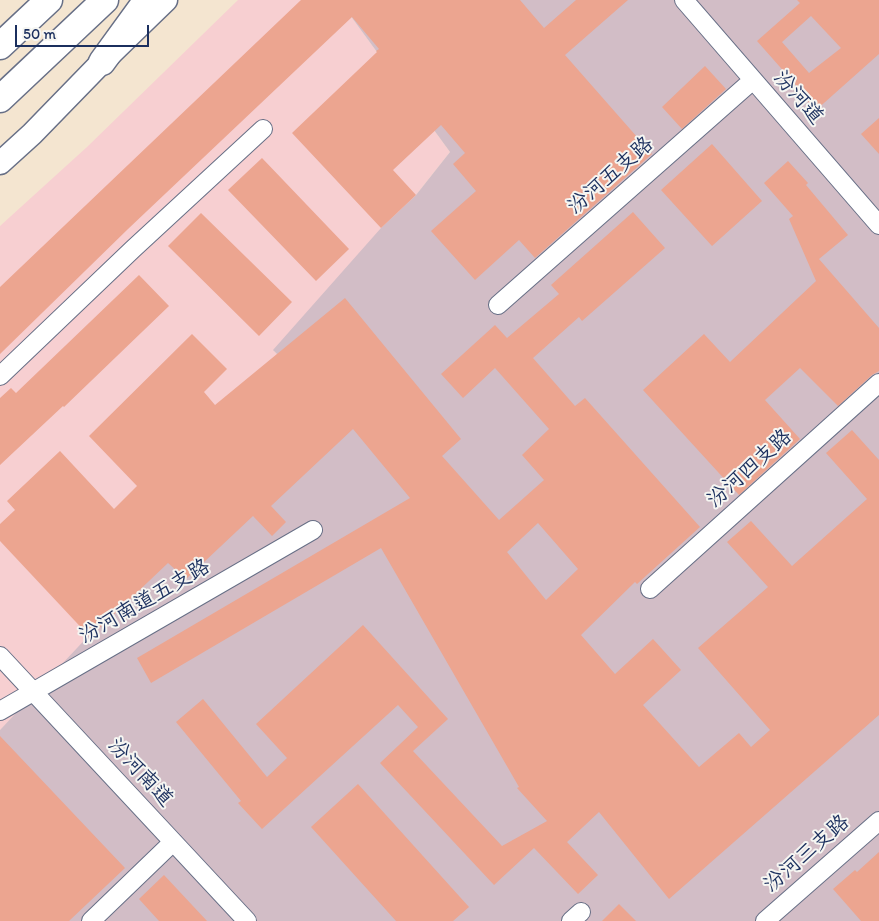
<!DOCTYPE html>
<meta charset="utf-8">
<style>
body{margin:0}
#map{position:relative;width:879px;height:921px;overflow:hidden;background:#f4e5d0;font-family:Itim,sans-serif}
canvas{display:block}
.scale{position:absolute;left:15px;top:25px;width:134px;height:22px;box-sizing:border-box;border:2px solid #1b2f5e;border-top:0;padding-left:6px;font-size:15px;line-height:18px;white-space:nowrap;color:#1b2f5e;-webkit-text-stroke:4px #f6f6f2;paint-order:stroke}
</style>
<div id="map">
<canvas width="879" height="921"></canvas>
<div class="scale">50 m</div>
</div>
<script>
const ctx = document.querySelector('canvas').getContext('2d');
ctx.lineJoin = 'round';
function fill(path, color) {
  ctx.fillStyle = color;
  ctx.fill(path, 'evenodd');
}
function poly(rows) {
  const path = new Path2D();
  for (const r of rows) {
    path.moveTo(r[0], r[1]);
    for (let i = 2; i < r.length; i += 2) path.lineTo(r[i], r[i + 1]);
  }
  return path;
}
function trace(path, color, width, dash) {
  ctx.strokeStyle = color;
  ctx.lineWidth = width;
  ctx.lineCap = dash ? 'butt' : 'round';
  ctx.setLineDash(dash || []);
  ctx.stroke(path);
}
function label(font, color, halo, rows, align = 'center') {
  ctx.font = font + ' Itim,"LXGW WenKai TC",sans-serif';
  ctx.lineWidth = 4;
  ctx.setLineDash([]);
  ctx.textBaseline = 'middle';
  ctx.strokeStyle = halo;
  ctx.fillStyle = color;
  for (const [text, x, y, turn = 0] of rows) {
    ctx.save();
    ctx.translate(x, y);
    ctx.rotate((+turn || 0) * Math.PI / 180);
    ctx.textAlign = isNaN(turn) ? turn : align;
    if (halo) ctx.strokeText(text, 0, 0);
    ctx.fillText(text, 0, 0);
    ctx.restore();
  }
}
const built = poly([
 [238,0,339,0,450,152,416,195,274,351,323,400,0,730,0,226,87,147]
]);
const industrial = poly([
 [339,0,879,0,879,921,0,921,0,730,171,548,323,400,273,350,381,228,416,195,450,152]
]);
const building = poly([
 [301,0,520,0,544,28,576,0,628,0,565,55,652,154,535,258,519,240,475,280,431,231,476,191,453,164,465,153,441,125,393,170,416,195,381,228,292,133,377,52,376,51,379,49,352,17,128,229,0,354,0,287],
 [797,0,879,0,879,54,815,111,795,84,757,41,800,3],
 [811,16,841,48,809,73,782,42],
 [705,66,726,89,682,129,662,107],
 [879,118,879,154,861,134],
 [712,144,762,201,712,246,661,190],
 [262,158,349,249,316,281,228,190],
 [788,161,808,183,806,185,848,235,819,259,879,328,879,371,872,375,838,406,800,368,765,400,800,439,739,495,643,390,704,334,730,362,816,281,789,219,793,216,764,183],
 [633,212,665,248,582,321,579,317,533,358,575,406,585,398,700,527,637,584,635,582,581,635,615,674,653,639,681,670,643,705,699,767,739,733,751,747,770,730,698,648,768,587,727,542,751,521,792,566,867,499,826,453,852,430,879,460,879,715,669,899,599,812,567,842,598,875,578,894,534,848,494,885,380,763,418,727,398,705,262,829,238,803,241,801,176,722,203,699,267,777,287,758,256,724,363,625,448,719,413,751,502,846,547,821,517,788,519,787,381,548,151,683,137,658,410,498,353,429,271,506,286,522,272,536,253,516,186,579,168,563,90,637,0,541,0,524,15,510,7,501,60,451,114,509,137,486,89,436,192,334,227,369,204,392,215,405,345,298,461,439,442,456,499,520,544,480,522,455,549,429,495,368,463,398,441,374,495,325,507,338,559,294,551,285],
 [538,523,578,569,546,600,507,552],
 [201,213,292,302,259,336,168,246],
 [139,275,169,306,64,407,63,406,0,465,0,398,11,388,16,393],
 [0,736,125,868,69,921,0,921],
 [358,784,469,907,453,921,396,921,311,827],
 [879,852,879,921,861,921,833,889,855,870,857,872],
 [164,875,207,921,159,921,139,899],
 [619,904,636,921,602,921]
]);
const minor = poly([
 [684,0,879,225],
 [498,305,753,80],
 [0,376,133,249,263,129],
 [650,589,879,383],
 [0,656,247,921],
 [0,711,313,530],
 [91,921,173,842],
 [571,921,581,912],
 [765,921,879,821]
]);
const major = poly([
 [0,163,32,134,102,62,166,0]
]);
const highway = poly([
 [0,46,49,0],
 [102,62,147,0],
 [0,99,105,0]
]);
const streetNames = [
 ["汾河道",798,98,49],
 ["汾河五支路",611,176,-41],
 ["汾河四支路",750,469,-42],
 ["汾河南道五支路",145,602,-30],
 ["汾河南道",140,773,47],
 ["汾河三支路",807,854,-41]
];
fill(built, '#f7cfd1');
fill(industrial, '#d2bdc6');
fill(building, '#eca590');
trace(minor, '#676f86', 20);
trace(major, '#676f86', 25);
trace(highway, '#676f86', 29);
trace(minor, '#fff', 18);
trace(major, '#fff', 22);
trace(highway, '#fff', 26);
label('21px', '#1b2f5e', '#f6f6f2', streetNames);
</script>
